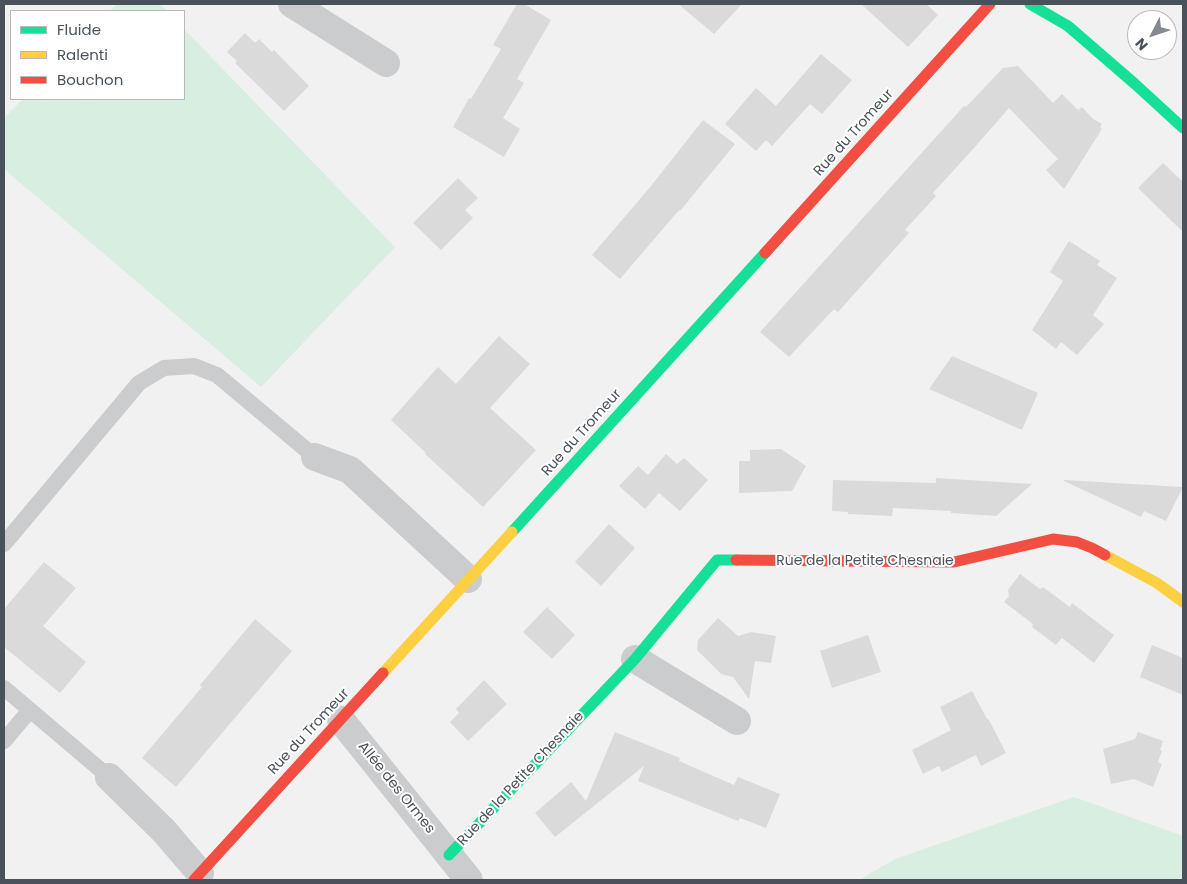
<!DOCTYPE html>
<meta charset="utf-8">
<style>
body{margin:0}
#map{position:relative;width:1187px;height:884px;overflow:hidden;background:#f1f1f1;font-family:Poppins,sans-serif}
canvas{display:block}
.frame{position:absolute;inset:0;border:5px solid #49525b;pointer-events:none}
.legend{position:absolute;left:10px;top:10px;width:175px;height:90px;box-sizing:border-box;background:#fff;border:1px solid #b6babd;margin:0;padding:6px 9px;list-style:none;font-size:15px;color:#49525b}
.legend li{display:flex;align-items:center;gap:10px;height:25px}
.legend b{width:25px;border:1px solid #b6babd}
.north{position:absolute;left:1127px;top:10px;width:50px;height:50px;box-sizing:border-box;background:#fff;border:1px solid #b6babd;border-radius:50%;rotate:229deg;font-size:14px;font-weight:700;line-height:20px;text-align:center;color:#49525b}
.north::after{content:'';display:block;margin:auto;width:18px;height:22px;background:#848a90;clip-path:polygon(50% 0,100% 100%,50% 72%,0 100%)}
</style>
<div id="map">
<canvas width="1187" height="884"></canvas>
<div class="frame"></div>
<ul class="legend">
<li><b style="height:6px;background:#16e098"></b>Fluide</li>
<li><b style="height:6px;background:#ffcf43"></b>Ralenti</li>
<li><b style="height:6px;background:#f24e42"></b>Bouchon</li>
</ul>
<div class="north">N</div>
</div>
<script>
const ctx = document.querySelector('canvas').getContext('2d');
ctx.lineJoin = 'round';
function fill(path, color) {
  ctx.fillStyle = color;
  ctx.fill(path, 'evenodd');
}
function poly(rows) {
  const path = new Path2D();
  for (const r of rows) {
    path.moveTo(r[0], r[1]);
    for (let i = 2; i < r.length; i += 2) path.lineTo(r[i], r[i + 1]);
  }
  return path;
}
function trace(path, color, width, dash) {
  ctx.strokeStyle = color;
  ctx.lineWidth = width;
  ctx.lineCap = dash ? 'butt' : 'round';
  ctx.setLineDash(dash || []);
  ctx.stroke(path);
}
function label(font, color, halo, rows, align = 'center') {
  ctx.font = font + ' Poppins,sans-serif';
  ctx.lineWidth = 4;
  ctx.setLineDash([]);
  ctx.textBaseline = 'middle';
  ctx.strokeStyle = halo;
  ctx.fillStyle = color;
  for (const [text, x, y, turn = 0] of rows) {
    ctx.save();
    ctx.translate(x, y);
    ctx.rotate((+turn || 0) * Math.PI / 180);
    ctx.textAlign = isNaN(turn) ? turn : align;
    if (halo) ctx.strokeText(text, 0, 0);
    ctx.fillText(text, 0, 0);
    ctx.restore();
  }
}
const green = poly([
 [117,4,159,4,167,11,110,11],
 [184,29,395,247,261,387,4,169,4,118,23,99,184,99],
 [1074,797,1183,836,1183,880,859,880,895,859]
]);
const building = poly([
 [517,4,524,4,551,20,517,79,524,83,503,118,520,129,504,157,453,127,469,98,471,99,501,49,493,45],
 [678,4,742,4,714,34],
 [861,4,926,4,938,15,908,47],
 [245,33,255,43,259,39,272,52,274,50,309,86,284,111,235,63,237,61,227,52],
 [821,54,852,80,822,114,810,104,772,146,766,140,756,151,725,124,756,88,776,106],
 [1018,66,1053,103,1062,94,1078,110,1082,107,1093,119,1102,124,1100,127,1102,129,1064,189,1046,170,1058,159,1009,108,974,148,933,193,936,196,905,230,909,233,838,312,834,309,789,357,760,332,964,106,966,107,1003,68],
 [703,120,735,144,680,211,679,210,620,279,592,255,651,186],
 [1163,163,1183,182,1183,232,1138,188],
 [458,178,478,198,465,210,473,218,441,250,413,223],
 [1069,241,1100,261,1097,265,1117,278,1093,315,1104,324,1077,355,1061,342,1056,349,1032,330,1063,281,1050,272],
 [499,336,530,364,490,408,536,450,483,507,425,454,426,453,391,420,438,367,456,384],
 [952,356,1038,393,1022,430,929,389],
 [781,449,806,466,792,491,739,493,739,461,750,461,750,450],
 [666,454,677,464,684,458,708,480,680,511,659,493,645,509,619,486,638,466,648,475],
 [936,478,1032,484,996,516,951,513,951,511,893,508,892,516,848,514,848,512,832,511,833,480,936,483],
 [1064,480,1183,487,1166,521,1144,511,1141,517,1064,481],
 [609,524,635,548,601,586,575,562],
 [44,562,76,588,43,626,86,662,60,693,4,647,4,609],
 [1020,574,1040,589,1043,587,1070,607,1072,603,1114,635,1094,663,1062,638,1056,645,1032,627,1033,624,1004,602,1009,596,1008,590],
 [547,607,575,635,552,659,523,632],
 [718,618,738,636,751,632,776,636,771,663,755,661,749,699,733,677,721,674,697,650,698,640],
 [255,619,292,651,176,787,142,758,202,687,200,685],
 [868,635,881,672,832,688,820,651],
 [1152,645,1183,658,1183,695,1140,677],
 [484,680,507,704,468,741,450,722,459,713,456,709],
 [972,691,987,719,989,720,1006,753,981,766,976,755,942,772,939,766,923,774,912,750,951,730,940,707],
 [615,732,680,758,679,761,734,785,738,777,780,794,766,828,740,818,738,821,638,781,644,766,555,837,535,813,571,782,586,801],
 [1138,732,1163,741,1160,750,1162,751,1158,762,1162,764,1153,787,1134,779,1111,784,1103,749,1135,739]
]);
const lane = poly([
 [4,544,139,383,164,368,194,366,217,375,315,457],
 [4,688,109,777],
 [4,741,30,710]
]);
const street = poly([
 [292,4,386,63],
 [315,457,350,470,468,579],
 [635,659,737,721],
 [341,720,469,880],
 [109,777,164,831,200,873]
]);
const fast = poly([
 [1030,4,1068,26,1135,84,1183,128],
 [512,532,765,253],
 [449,855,635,659,717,560,736,560]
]);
const slow = poly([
 [1105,555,1157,583,1183,602],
 [383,673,512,532]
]);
const jam = poly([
 [765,253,990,4],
 [736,560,954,562,1053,539,1077,542,1092,548,1105,555],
 [194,880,383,673]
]);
const streetNames = [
 ["Rue du Tromeur",854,133,-48],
 ["Rue du Tromeur",582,433,-48],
 ["Rue de la Petite Chesnaie",865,561],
 ["Rue du Tromeur",309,732,-47],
 ["Rue de la Petite Chesnaie",521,779,-47],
 ["Allée des Ormes",396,788,51]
];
fill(green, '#d8eee0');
fill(building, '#dadadb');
trace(lane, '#cbccce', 16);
trace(street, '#cbccce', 28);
trace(fast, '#16e098', 11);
trace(slow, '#ffcf43', 11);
trace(jam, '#f24e42', 11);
label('14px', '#49525b', '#fff', streetNames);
</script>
